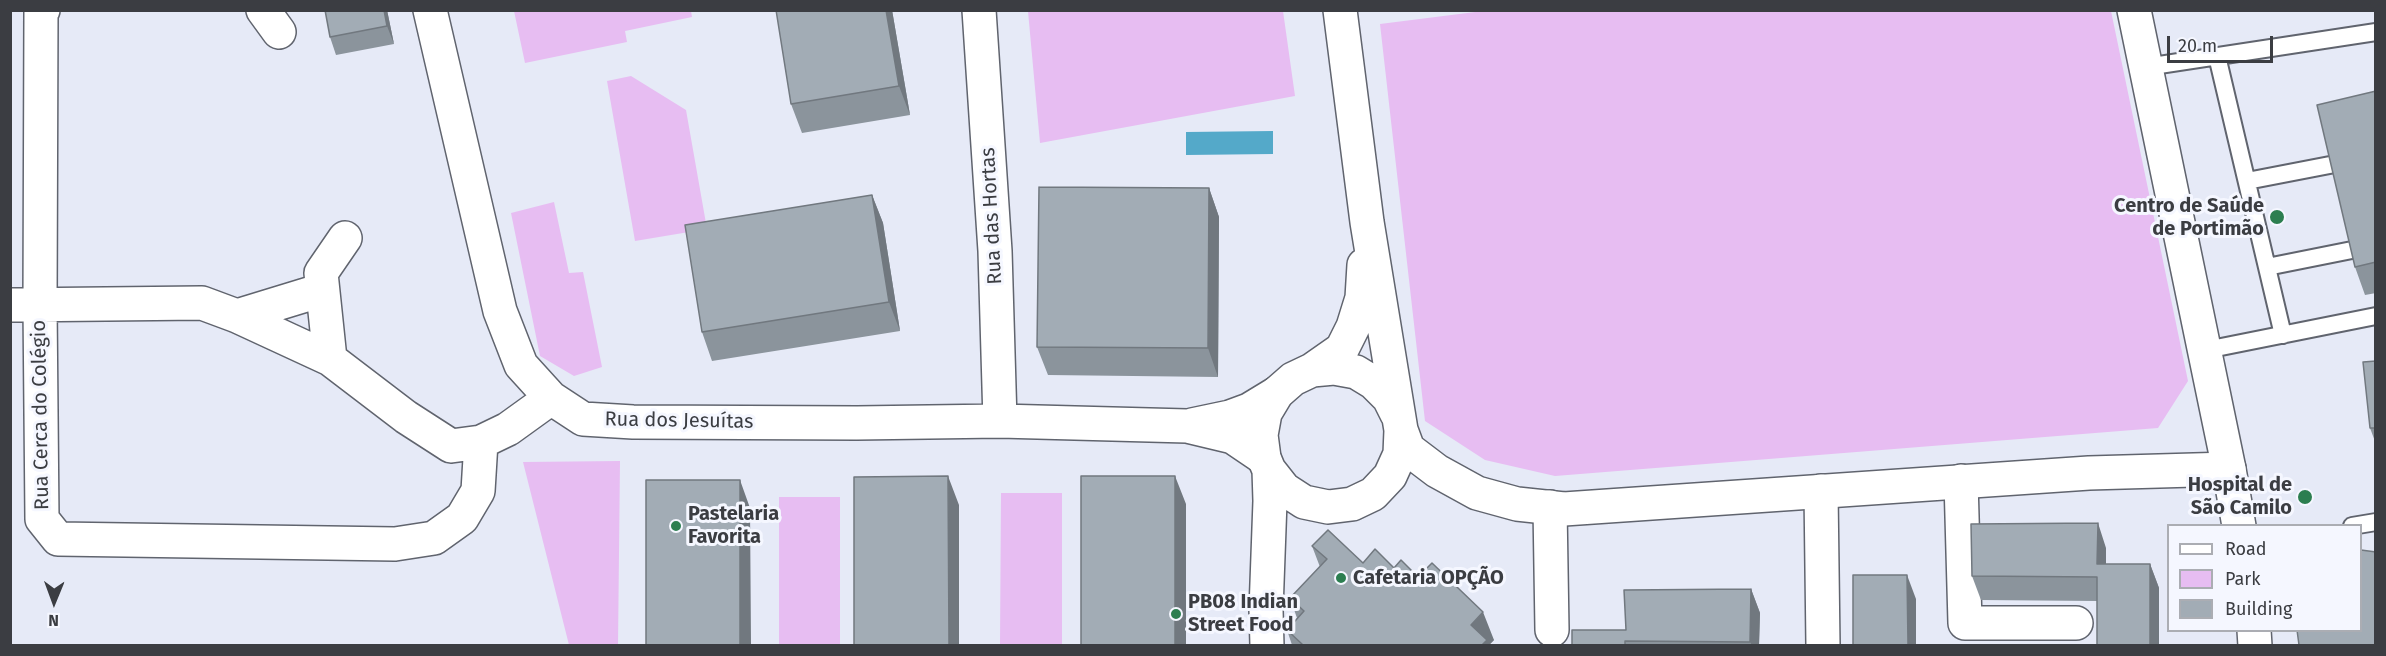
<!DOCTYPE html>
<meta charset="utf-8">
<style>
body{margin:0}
#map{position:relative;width:2386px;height:656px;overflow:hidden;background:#e6eaf7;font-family:"Fira Sans",sans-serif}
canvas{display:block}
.frame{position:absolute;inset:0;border:12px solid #3b3d42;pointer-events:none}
.legend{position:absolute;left:2167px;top:524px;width:195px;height:108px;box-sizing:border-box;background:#f5f7ff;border:2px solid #abadb3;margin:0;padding:8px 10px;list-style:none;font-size:18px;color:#3b3d42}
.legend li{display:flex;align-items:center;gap:12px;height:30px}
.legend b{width:30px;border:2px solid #abadb3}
.north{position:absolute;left:24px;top:572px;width:60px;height:60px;-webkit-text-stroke:4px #f5f7ff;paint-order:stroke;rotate:181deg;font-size:16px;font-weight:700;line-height:24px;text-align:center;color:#3b3d42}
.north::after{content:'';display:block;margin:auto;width:21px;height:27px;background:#3b3d42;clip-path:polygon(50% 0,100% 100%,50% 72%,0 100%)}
.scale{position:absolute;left:2167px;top:36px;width:106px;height:27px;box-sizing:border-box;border:3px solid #3b3d42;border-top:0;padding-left:8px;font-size:18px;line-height:21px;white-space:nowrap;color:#3b3d42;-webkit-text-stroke:4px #f5f7ff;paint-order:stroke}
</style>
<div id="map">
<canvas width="2386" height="656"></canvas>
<div class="frame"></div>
<ul class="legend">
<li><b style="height:8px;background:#fff"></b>Road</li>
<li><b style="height:16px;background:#e7bdf2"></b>Park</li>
<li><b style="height:16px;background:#a2acb5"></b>Building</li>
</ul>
<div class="north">N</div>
<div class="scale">20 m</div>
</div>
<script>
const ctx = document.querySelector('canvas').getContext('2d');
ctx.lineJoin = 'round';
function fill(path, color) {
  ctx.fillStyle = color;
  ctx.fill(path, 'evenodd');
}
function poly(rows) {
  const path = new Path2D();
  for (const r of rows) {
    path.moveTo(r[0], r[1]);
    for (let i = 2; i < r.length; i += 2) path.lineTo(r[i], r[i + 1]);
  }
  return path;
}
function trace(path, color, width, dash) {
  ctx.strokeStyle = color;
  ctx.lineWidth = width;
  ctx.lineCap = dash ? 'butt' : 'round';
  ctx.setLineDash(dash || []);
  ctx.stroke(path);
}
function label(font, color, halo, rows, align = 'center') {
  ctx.font = font + ' "Fira Sans",sans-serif';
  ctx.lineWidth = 6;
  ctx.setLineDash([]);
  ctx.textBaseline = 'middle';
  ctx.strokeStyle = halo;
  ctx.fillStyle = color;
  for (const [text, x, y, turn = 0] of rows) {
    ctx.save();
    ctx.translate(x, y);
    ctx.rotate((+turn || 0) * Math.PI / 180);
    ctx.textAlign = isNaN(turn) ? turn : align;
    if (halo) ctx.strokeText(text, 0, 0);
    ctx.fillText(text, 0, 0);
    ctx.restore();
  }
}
const green = poly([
 [1491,10,2111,11,2188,381,2158,428,1555,476,1485,460,1425,421,1380,24],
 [691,11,692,17,625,31,627,42,525,63,514,11],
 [1028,11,1283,11,1295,96,1040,143],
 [631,76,686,110,707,229,635,241,607,81],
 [554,202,569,273,583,272,602,367,574,376,540,356,511,213],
 [620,461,618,645,569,645,523,462],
 [1001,493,1062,493,1062,645,1000,645],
 [779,497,840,497,840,645,779,645]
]);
const water = poly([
 [1273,131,1273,154,1186,155,1186,132]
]);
const service = poly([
 [2217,56,2283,335],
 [2146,67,2376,32],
 [2247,181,2335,164],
 [2267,267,2352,250],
 [2206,350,2376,316],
 [2352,526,2376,522]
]);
const minor = poly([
 [43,10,41,12,40,305,42,519,58,539,395,544,434,538,462,518,478,491,481,442],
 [263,10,279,32],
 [430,10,500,311,521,365,551,398,583,419,633,422,857,423,1000,421,1187,426,1233,437,1264,458],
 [979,10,995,251,1000,421],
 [2134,10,2229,469],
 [10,305,202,303,237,316,330,359,406,417,451,446,481,442,508,429,551,398],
 [237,316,322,290],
 [330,359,321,273,345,238],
 [1192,425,1230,417,1249,410,1277,393],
 [1961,481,1965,623,2076,623],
 [1821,491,1823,646],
 [1550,507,1552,630]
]);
const tertiary = poly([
 [1340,10,1367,222,1401,430,1408,449,1437,471,1477,493,1517,504,1564,509,2089,473,2229,469,2239,526],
 [1364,265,1362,298,1353,327,1342,349,1312,370,1293,379,1277,393,1265,413,1261,435,1264,458,1269,470,1284,489,1304,502,1328,507,1352,504,1373,494,1390,476,1400,454,1401,430],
 [1312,370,1334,368,1356,372,1374,383,1389,398,1397,414],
 [2254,630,2255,646],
 [1267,646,1266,610,1270,501,1269,470]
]);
const wall = poly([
 [325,10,387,10,394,44,336,55,330,37],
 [892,10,910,115,802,133,791,104],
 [2376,91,2376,293,2365,295,2355,267],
 [1209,188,1219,217,1218,377,1048,375,1037,347],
 [872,195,883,223,900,331,712,361,702,332],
 [2376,361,2376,444,2370,428],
 [1312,546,1363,563,1394,568,1418,577,1494,640,1489,645,1292,645,1287,630,1297,618,1290,598,1320,567],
 [2106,548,2106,564,2150,564,2159,588,2097,601,1981,600,1972,576],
 [1751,589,1760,613,1759,645,1572,645,1626,630]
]);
const shadedWall = poly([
 [384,10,387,10,394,44,387,26],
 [886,10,892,10,910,115,899,86],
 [1209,188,1219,217,1218,377,1208,348],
 [872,195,883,223,900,331,889,302],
 [948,476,959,505,959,645,949,645],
 [1175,476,1186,504,1186,645,1175,645],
 [740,480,750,508,751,645,740,645],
 [2098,523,2106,548,2106,588,2097,564],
 [2150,564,2159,588,2159,645,2150,645],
 [1907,575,1916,599,1916,645,1908,645],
 [1751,589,1760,613,1759,645,1752,645,1750,642],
 [1483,612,1494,640,1489,645,1479,645,1471,625]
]);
const building = poly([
 [325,10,384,10,387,26,330,37,325,10],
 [776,10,886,10,899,86,791,104,776,10],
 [2376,91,2376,262,2355,267,2317,105,2376,91],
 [1039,187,1209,188,1208,348,1037,347,1039,187],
 [872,195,889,302,702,332,685,225,872,195],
 [2376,361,2376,428,2370,428,2363,362,2376,361],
 [948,476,949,645,854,645,854,477,948,476],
 [1081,476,1175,476,1175,645,1081,645,1081,476],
 [646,480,740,480,740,645,646,645,646,480],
 [2098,523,2097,564,2150,564,2150,645,2097,645,2097,577,1972,576,1971,524,2098,523],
 [1328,530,1363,563,1375,549,1394,568,1401,560,1418,577,1432,563,1483,612,1471,625,1487,640,1482,645,1303,645,1287,630,1304,611,1290,598,1327,559,1312,546,1328,530],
 [2361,550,2376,552,2376,645,2299,645,2297,630,2361,630,2361,550],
 [1853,575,1907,575,1908,645,1853,645,1853,575],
 [1751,589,1750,642,1625,641,1625,645,1572,645,1572,630,1626,630,1624,590,1751,589]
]);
const markers = [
 [2277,217,8,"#2c7e50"],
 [2305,497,8,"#2c7e50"],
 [676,526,6,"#2c7e50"],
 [1341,578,6,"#2c7e50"],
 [1176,614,6,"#2c7e50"]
];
const poiNames = [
 ["Centro de Saúde",2264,206,"right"],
 ["de Portimão",2264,229,"right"],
 ["Hospital de",2292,485,"right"],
 ["São Camilo",2292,508,"right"],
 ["Pastelaria",688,514],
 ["Favorita",688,537],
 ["Cafetaria OPÇÃO",1353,578],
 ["PB08 Indian",1188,602],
 ["Street Food",1188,625]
];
const streetNames = [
 ["Rua das Hortas",992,216,-93],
 ["Rua Cerca do Colégio",41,415,-91],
 ["Rua dos Jesuítas",679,421,1]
];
fill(green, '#e7bdf2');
fill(water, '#54a9c9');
trace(service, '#60646e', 20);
trace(minor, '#60646e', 36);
trace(tertiary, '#60646e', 36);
trace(service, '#fff', 16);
trace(minor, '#fff', 33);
trace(tertiary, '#fff', 33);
fill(wall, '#8b949c');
fill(shadedWall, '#71787f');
fill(building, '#a2acb5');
trace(building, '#71787f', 1.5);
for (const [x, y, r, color] of markers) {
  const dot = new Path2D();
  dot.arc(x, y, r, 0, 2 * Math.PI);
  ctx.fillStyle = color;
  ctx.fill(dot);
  trace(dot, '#f5f7ff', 2);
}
label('bold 20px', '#3b3d42', '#f5f7ff', poiNames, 'left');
label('20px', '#3b3d42', '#f5f7ff', streetNames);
</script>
